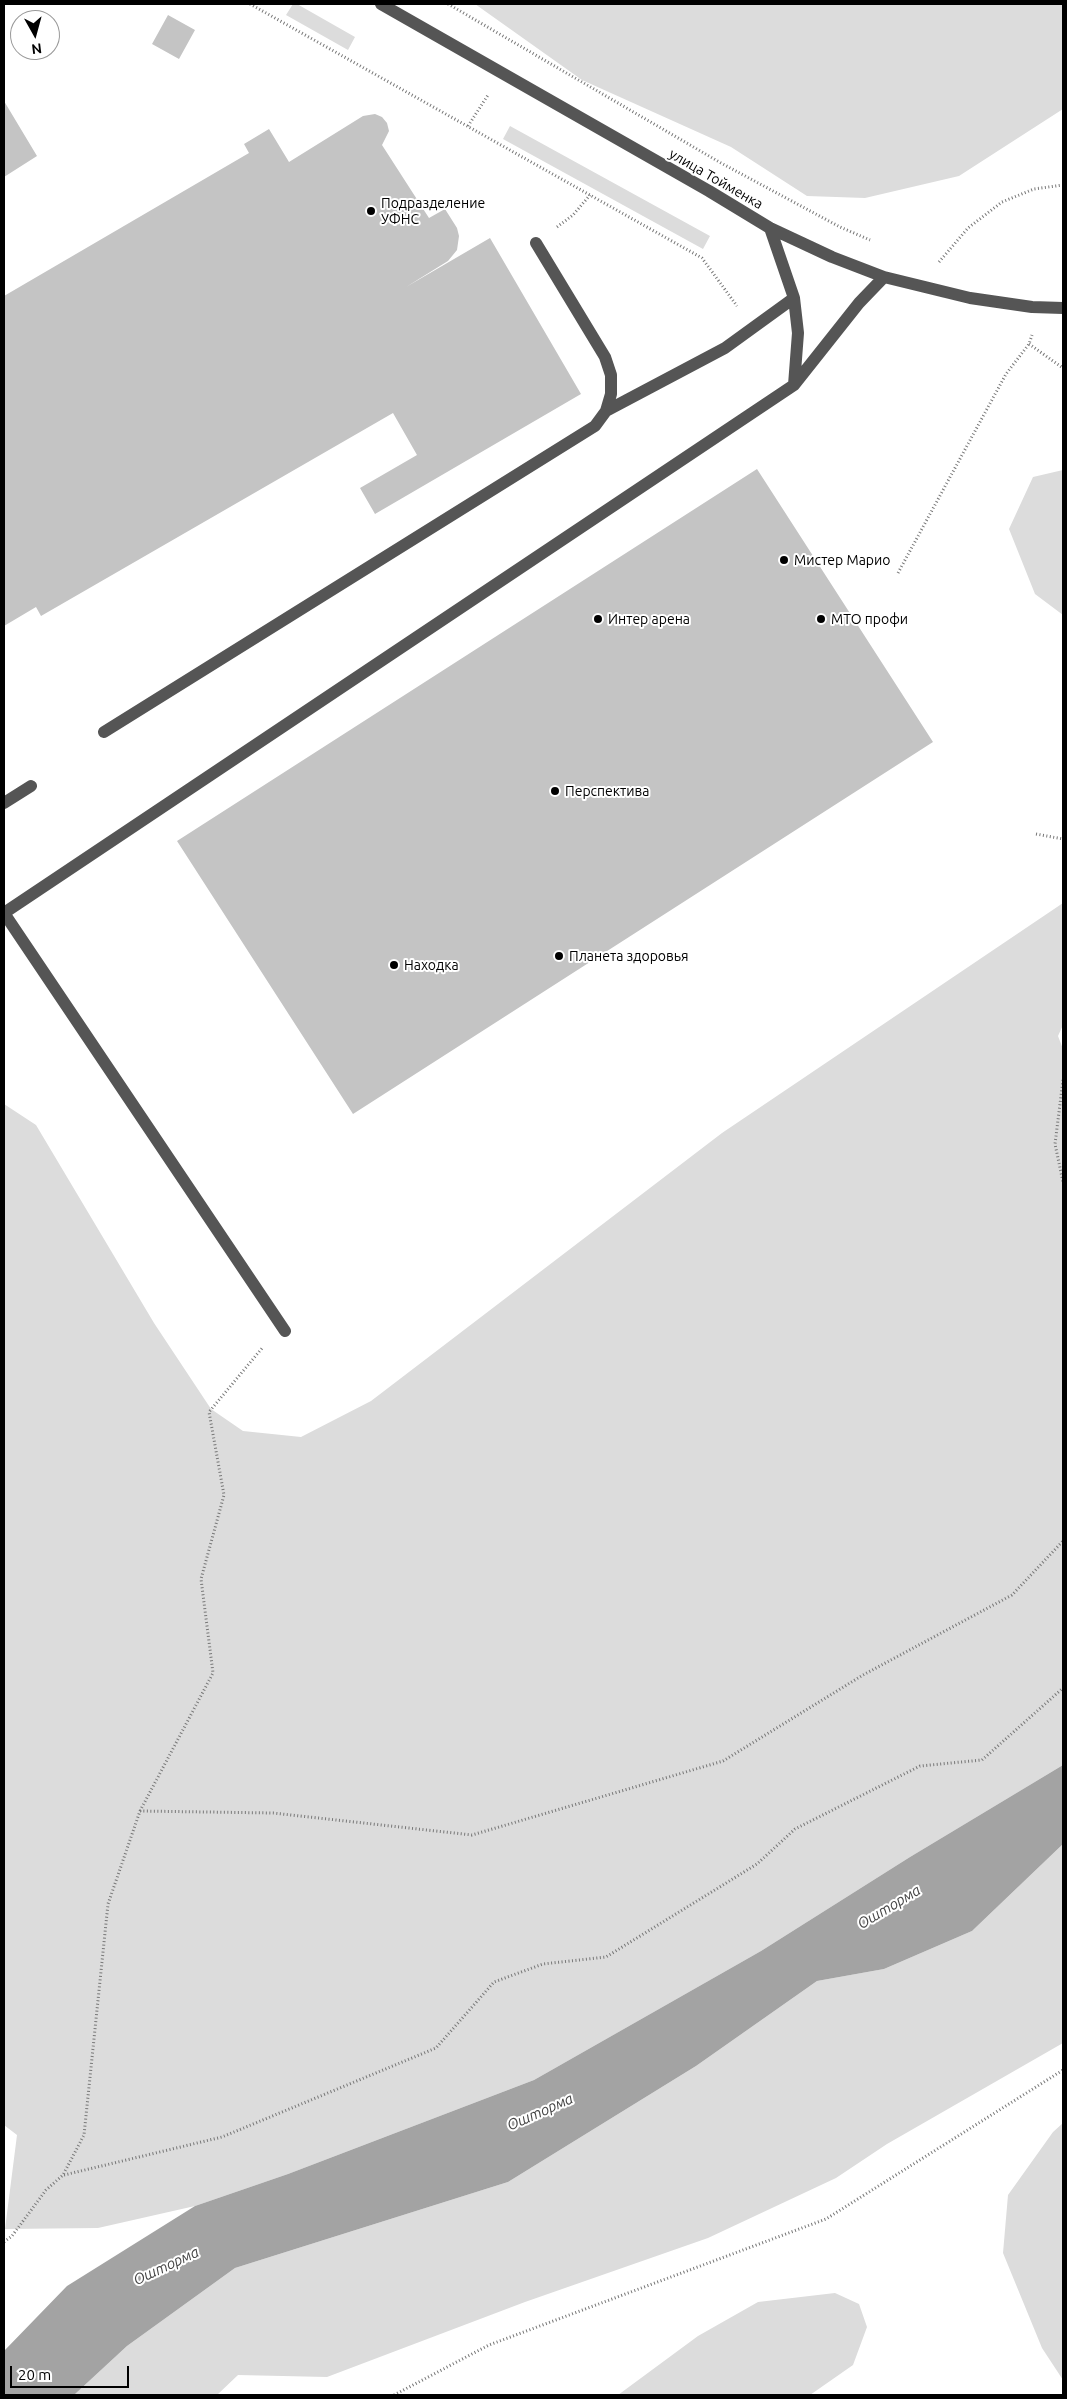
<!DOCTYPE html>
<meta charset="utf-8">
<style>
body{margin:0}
#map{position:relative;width:1067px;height:2399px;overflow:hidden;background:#fff;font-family:Ubuntu,sans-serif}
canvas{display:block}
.frame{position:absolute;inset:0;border:5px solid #000;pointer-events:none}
.north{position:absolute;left:10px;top:10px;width:50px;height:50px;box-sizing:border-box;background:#fff;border:1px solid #999;border-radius:50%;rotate:173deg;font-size:14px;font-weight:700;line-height:20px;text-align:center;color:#000}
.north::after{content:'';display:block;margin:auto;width:18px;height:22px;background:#000;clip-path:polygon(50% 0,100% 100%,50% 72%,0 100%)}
.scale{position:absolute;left:10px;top:2366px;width:119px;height:22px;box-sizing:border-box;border:2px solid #000;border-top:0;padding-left:6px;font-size:15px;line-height:18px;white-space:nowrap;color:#000;-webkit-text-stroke:4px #fff;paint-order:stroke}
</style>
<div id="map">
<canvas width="1067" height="2399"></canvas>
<div class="frame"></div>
<div class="north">N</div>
<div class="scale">20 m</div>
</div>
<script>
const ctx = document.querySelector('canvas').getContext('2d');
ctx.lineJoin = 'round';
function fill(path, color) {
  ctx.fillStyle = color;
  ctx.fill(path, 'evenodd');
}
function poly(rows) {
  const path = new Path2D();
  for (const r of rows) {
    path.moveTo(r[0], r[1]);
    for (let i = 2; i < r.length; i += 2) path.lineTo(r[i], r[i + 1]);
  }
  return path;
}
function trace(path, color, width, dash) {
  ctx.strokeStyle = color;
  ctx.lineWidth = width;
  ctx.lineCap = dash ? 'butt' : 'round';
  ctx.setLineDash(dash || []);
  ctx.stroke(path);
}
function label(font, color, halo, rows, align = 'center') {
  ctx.font = font + ' Ubuntu,sans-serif';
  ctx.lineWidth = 4;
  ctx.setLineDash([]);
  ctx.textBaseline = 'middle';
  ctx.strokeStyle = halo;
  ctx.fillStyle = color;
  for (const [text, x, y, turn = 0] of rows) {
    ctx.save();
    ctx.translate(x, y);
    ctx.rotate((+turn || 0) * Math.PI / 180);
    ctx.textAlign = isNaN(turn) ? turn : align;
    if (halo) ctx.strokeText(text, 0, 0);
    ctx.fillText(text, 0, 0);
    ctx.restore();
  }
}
const green = poly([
 [293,4,297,4,355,37,348,50,286,15],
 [475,4,1063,4,1063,109,959,176,865,198,807,196,731,147,582,80],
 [510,126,710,236,703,249,503,139],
 [1063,470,1063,615,1035,594,1009,529,1033,477],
 [1063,903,1063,1025,1058,1036,1063,1049,1063,1765,910,1857,761,1951,534,2080,288,2174,195,2206,98,2228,5,2229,17,2135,4,2125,4,1104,36,1125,154,1323,211,1409,243,1431,301,1437,371,1401,722,1133],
 [1063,1844,1063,2043,887,2144,836,2178,708,2238,525,2302,327,2377,238,2375,217,2395,74,2395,127,2346,235,2268,508,2182,696,2066,817,1981,884,1969,972,1931],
 [1063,2123,1063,2380,1042,2348,1003,2253,1008,2195,1053,2132],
 [835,2293,859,2304,867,2327,853,2365,810,2395,618,2395,698,2336,758,2302]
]);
const water = poly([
 [1063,1765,1063,1844,972,1931,884,1969,817,1981,696,2066,508,2182,235,2268,127,2346,74,2395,4,2395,4,2351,67,2286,195,2206,288,2174,534,2080,761,1951,910,1857]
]);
const building = poly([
 [168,15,195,30,179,59,152,44],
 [4,101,37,156,4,177],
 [375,114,382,117,387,123,389,131,382,145,429,218,445,209,457,228,459,236,457,250,448,261,406,287,490,238,581,394,375,514,360,488,417,455,393,413,41,616,36,607,4,626,4,296,249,153,244,144,269,129,289,162,363,116],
 [757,469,933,742,353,1114,177,841]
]);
const path = poly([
 [250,4,702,258,737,306],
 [448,4,721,163,840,227,870,240],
 [468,126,488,95],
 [557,227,573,215,590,195],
 [939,262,968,228,1002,202,1034,189,1063,185],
 [1029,344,1063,368],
 [898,573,1006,374,1029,344,1032,335],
 [1036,834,1063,839],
 [1063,1080,1055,1144,1063,1182],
 [140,1811,213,1673,201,1579,224,1495,209,1412,263,1347],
 [64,2175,222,2137,436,2048,494,1982,543,1964,606,1957,757,1864,795,1829,920,1766,982,1760,1063,1688],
 [4,2242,12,2236,46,2190,63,2175,84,2135,108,1904,140,1811,273,1813,472,1835,723,1761,863,1675,1012,1595,1063,1541],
 [394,2395,489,2345,826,2219,1063,2070]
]);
const minor = poly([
 [381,4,709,191,770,228,832,257,884,277,970,298,1032,307,1063,308],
 [770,228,794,298,798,333,794,385],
 [606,411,725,348,794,298],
 [104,732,595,426,606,411,611,394,611,375,605,357,536,243],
 [4,803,31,786],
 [4,913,794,385,859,303,884,277],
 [4,913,285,1331]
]);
const markers = [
 [371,211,5,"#000"],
 [784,560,5,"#000"],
 [598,619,5,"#000"],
 [821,619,5,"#000"],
 [555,791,5,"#000"],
 [559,956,5,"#000"],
 [394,965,5,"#000"]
];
const streetNames = [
 ["улица Тойменка",716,179,30]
];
const poiNames = [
 ["Подразделение",381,203],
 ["УФНС",381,219],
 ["Мистер Марио",794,560],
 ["Интер арена",608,619],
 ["МТО профи",831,619],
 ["Перспектива",565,791],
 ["Планета здоровья",569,956],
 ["Находка",404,965]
];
const waterNames = [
 ["Ошторма",889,1907,-31],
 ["Ошторма",540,2112,-24],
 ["Ошторма",166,2266,-25]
];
fill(green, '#dcdcdc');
fill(water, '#a3a3a3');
fill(building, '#c4c4c4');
trace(path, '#777', 3, [1, 2.5]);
trace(minor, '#555', 12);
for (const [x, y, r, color] of markers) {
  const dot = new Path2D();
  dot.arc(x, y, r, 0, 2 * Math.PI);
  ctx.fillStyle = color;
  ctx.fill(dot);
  trace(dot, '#fff', 2);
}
label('14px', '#000', '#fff', streetNames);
label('14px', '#000', '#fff', poiNames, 'left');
label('italic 15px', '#444', '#fff', waterNames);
</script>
